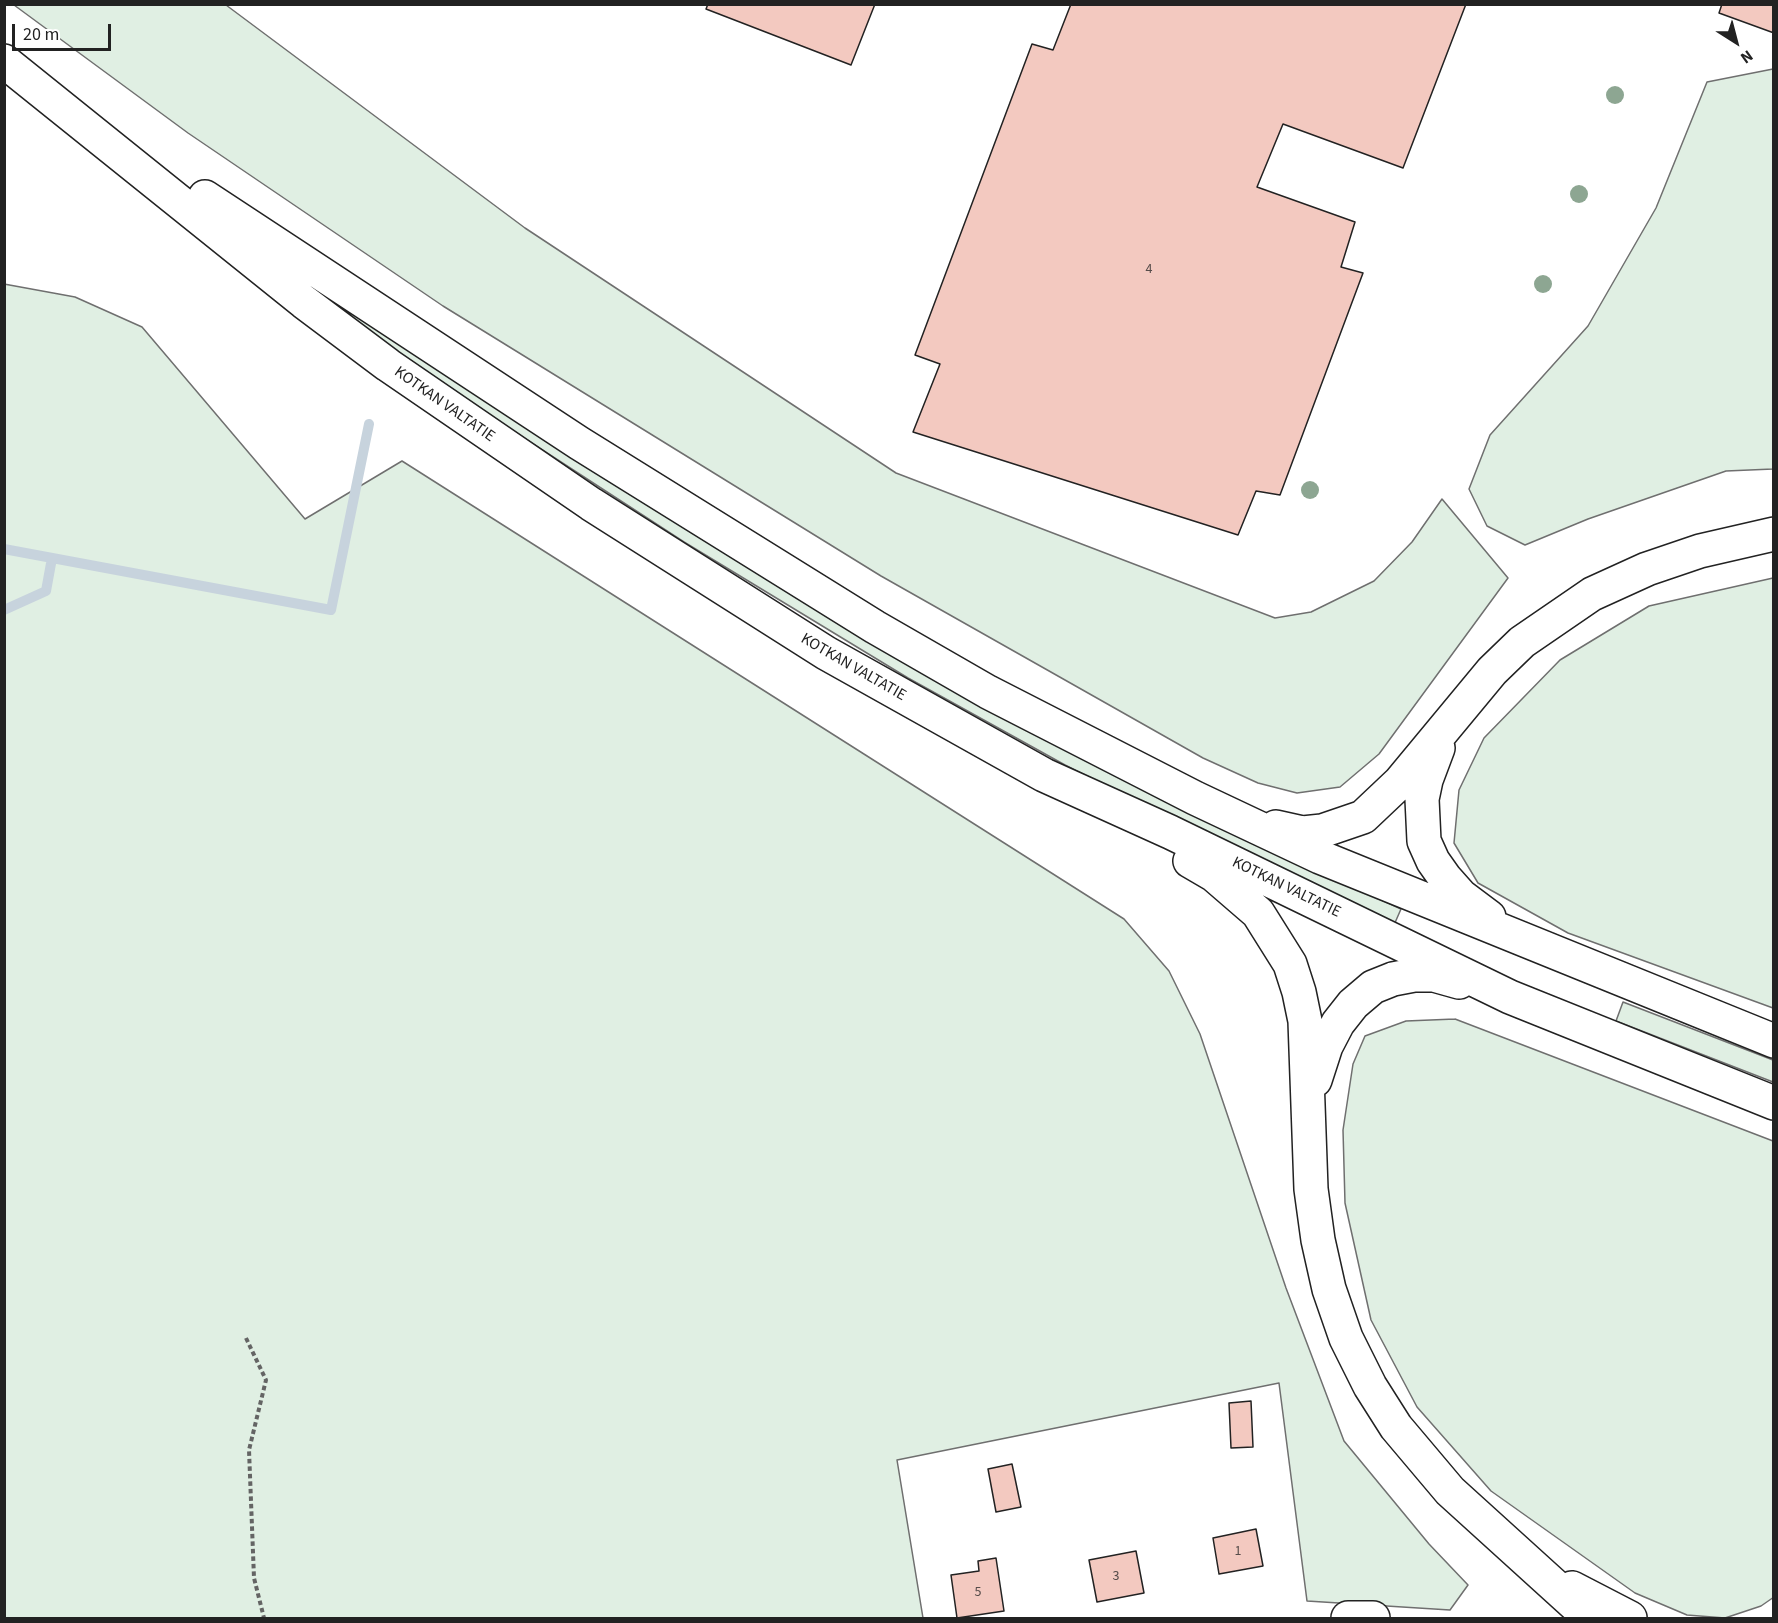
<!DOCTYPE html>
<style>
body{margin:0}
#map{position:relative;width:1778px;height:1623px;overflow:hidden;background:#fff;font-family:"Source Sans 3",sans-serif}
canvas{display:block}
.frame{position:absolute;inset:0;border:6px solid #222;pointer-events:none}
.north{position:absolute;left:1706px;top:12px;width:60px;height:60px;-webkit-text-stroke:4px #fff;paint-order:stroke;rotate:144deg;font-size:16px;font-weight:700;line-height:24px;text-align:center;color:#222}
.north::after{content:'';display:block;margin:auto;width:21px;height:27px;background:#222;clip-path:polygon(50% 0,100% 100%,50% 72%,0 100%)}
.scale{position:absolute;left:12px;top:24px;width:99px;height:27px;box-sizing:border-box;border:3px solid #222;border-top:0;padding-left:8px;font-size:18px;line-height:21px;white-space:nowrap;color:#222;-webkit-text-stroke:4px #fff;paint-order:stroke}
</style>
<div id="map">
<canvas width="1778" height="1623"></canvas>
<div class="frame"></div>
<div class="north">N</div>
<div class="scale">20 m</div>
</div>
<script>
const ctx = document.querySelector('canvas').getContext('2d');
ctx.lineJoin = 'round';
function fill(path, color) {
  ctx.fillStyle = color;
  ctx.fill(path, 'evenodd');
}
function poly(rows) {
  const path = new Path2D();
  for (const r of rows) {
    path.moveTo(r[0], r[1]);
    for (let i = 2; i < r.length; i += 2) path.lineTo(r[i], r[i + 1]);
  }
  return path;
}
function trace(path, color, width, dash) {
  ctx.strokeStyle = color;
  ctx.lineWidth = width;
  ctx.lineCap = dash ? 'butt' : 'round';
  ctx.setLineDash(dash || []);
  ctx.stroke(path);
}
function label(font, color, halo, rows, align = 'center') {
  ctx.font = font + ' "Source Sans 3",sans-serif';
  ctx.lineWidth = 4.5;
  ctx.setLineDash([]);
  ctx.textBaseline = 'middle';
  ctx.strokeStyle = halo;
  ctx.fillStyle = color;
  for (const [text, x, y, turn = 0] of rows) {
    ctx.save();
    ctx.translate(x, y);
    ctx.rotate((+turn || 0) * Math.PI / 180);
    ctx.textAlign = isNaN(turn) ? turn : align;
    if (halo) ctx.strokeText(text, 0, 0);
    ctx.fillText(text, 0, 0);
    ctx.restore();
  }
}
const green = poly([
 [14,5,226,5,525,228,896,473,1275,618,1311,612,1374,581,1412,542,1442,499,1508,578,1379,754,1340,787,1297,793,1258,783,1203,758,881,576,443,306,188,133,14,5],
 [1773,69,1773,469,1726,471,1588,519,1525,545,1487,526,1469,489,1490,435,1588,326,1656,208,1707,82,1773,69],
 [4,284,75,297,142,327,305,519,402,461,1124,919,1169,971,1200,1034,1286,1288,1344,1441,1429,1544,1468,1585,1450,1610,1307,1601,1279,1383,897,1460,923,1618,5,1618,4,284],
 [316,284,1209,820,1401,909,1394,925,1204,835,1065,765,908,678,684,542,381,345,309,294,316,284],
 [1773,578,1774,578,1773,1008,1568,933,1478,883,1454,843,1459,790,1484,738,1560,660,1649,606,1773,578],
 [1623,1002,1773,1060,1773,1082,1616,1021,1623,1002],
 [1455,1019,1773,1141,1774,1597,1761,1606,1725,1618,1687,1615,1635,1593,1491,1491,1417,1407,1371,1320,1345,1203,1343,1130,1353,1064,1365,1036,1406,1021,1455,1019]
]);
const stream = poly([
 [4,549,331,610,369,424],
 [4,610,46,591,52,558]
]);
const building = poly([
 [708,4,875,4,851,65,706,9,708,4],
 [1071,4,1466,4,1403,168,1283,124,1257,187,1355,222,1341,267,1363,273,1280,495,1256,491,1238,535,913,432,940,364,915,355,1032,44,1053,50,1071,4],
 [1722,4,1774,4,1774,33,1719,13,1722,4],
 [1251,1401,1253,1447,1231,1448,1229,1403,1251,1401],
 [1012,1464,1021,1507,996,1512,988,1469,1012,1464],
 [1256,1529,1263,1566,1219,1574,1213,1538,1256,1529],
 [1136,1551,1144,1593,1097,1602,1089,1560,1136,1551],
 [996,1558,1004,1611,957,1618,951,1575,979,1571,978,1561,996,1558]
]);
const path = poly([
 [246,1338,266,1380,249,1450,254,1578,264,1618]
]);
const minor = poly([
 [1348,1618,1373,1618]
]);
const highway = poly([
 [4,61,304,302,388,365,591,504,826,653,1044,775,1170,832,1510,997,1774,1103],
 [205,197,579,443,875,627,988,692,1195,798,1320,857,1774,1041],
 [1438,748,1426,780,1422,799,1424,841,1433,861,1445,878,1461,896,1489,917],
 [1276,827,1303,833,1322,831,1363,817,1400,782,1492,671,1522,642,1592,594,1647,569,1700,551,1774,534],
 [1190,861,1214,875,1258,913,1290,964,1299,992,1305,1021,1311,1189,1318,1240,1329,1289,1346,1338,1370,1386,1396,1427,1450,1491,1590,1618],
 [1315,1080,1326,1046,1338,1023,1353,1004,1373,987,1393,979,1414,975,1434,975,1459,982],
 [1572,1588,1630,1618]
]);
const trees = [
 [1615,95],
 [1579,194],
 [1543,284],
 [1310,490]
];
const numberNames = [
 ["4",1149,270],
 ["1",1238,1552],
 ["3",1116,1577],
 ["5",978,1593]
];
const streetNames = [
 ["KOTKAN VALTATIE",444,405,35],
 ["KOTKAN VALTATIE",853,668,30],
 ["KOTKAN VALTATIE",1286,888,26]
];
fill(green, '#e0efe3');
trace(green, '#6f6f6f', 1.5);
trace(stream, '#c7d3dd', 10);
fill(building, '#f3c9c0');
trace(building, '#222', 1.5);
trace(minor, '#222', 36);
trace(highway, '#222', 36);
trace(path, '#646464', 4, [4.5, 3]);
trace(minor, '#fff', 33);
trace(highway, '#fff', 33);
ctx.fillStyle = '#8da692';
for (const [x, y] of trees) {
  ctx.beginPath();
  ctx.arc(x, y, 9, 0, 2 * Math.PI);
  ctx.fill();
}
label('14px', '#564c4a', null, numberNames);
label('16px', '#222', '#fff', streetNames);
</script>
